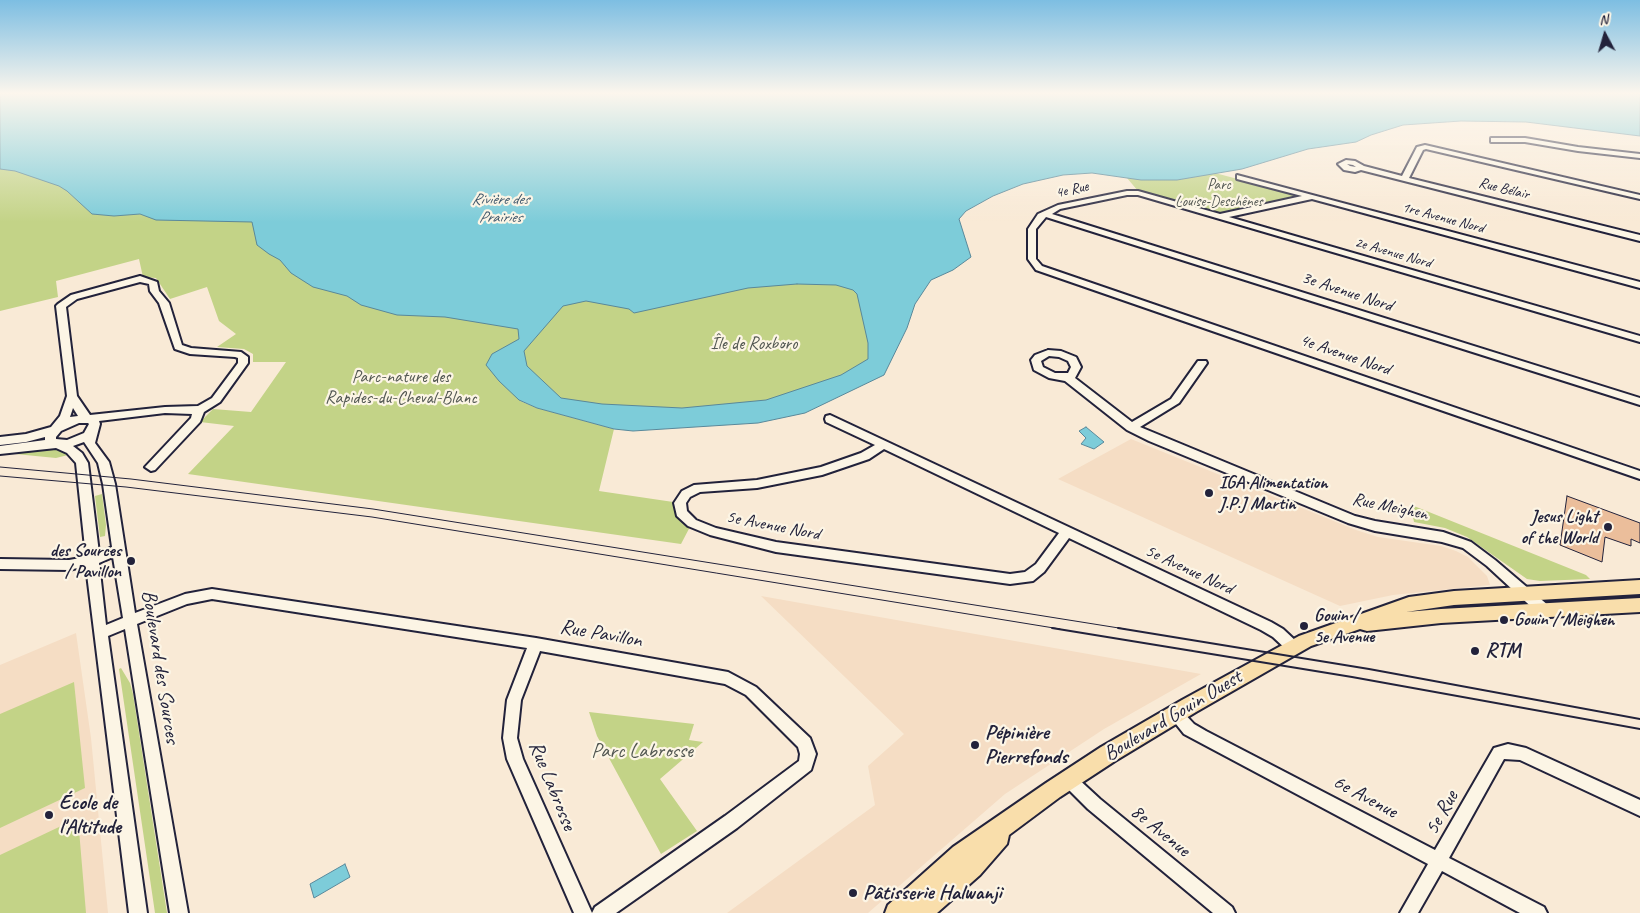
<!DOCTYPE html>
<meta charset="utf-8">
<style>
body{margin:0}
#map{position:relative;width:1640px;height:913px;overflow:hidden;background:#f9ead6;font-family:Caveat,sans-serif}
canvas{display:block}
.north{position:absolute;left:1580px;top:10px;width:50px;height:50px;-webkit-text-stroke:4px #fcf5e5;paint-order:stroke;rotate:354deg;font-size:14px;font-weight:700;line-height:20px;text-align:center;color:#22223b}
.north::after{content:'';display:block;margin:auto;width:18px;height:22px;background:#22223b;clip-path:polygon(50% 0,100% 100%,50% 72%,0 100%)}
</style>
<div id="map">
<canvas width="1640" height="913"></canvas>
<div class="north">N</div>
</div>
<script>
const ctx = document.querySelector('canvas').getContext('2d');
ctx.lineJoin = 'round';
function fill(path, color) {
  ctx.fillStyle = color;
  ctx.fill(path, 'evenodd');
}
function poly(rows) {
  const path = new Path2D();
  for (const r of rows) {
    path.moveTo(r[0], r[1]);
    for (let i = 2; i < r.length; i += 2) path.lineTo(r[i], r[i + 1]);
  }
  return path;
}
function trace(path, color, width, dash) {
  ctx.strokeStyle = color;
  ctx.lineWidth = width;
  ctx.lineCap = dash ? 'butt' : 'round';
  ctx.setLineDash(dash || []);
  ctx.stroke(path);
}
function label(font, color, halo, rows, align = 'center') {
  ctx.font = font + ' Caveat,sans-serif';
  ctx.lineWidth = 4.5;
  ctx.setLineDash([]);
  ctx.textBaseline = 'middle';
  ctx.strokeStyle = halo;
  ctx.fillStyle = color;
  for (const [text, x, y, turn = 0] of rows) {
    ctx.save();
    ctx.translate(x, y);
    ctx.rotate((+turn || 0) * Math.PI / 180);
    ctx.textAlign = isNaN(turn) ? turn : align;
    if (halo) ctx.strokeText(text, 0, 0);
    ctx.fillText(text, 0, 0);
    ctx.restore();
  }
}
const built = poly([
 [1131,439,1356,530,1378,537,1441,546,1456,551,1468,557,1487,576,1490,585,1393,595,1340,606,1058,479],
 [761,596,1201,674,1104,729,1005,794,868,913,727,913,875,805,868,766,904,734],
 [76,633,91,738,108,913,0,913,0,665]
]);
const green = poly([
 [0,146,868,261,880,362,786,407,671,420,520,401,537,408,614,429,599,491,680,503,692,523,681,544,188,474,234,426,200,422,213,409,251,412,286,362,253,362,253,354,244,349,217,347,236,334,219,321,207,287,170,299,156,278,143,277,139,259,56,281,58,297,0,311],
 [1215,173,1291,193,1296,197,1219,214,1138,191,1127,178,1177,180],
 [48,448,61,451,68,455,56,458,5,453],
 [102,494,106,525,105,536,100,537,95,496],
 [1414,506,1586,575,1590,579,1540,581,1527,579,1467,537,1445,528,1414,522,1412,512],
 [121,668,130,683,133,694,167,913,155,913,119,669],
 [74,682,85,788,0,828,0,714],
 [589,712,694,724,689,740,703,742,660,779,697,831,661,854,597,736],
 [78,818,86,913,0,913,0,855]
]);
const water = poly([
 [0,94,1640,94,1640,136,1526,122,1461,121,1403,125,1371,135,1356,142,1308,149,1242,169,1177,180,1141,180,1092,173,1063,175,1023,184,993,196,966,211,959,219,971,257,953,270,931,280,915,304,907,328,884,375,805,413,758,423,633,431,614,429,537,408,519,400,499,381,486,365,492,354,519,339,518,329,445,317,397,315,361,305,347,296,313,287,291,273,280,260,269,254,257,245,252,222,156,220,140,214,114,216,92,214,67,191,59,186,15,171,0,169,0,94],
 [797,284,836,285,853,290,857,294,868,343,868,359,841,375,766,400,682,408,602,404,561,398,527,366,524,351,563,306,586,301,629,309,634,313,748,288,797,284],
 [1086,427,1104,442,1094,449,1081,444,1086,438,1079,431,1086,427],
 [345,864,350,877,314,898,310,884,345,864]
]);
const building = poly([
 [1567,496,1640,523,1640,543,1631,539,1631,546,1605,537,1602,562,1560,545,1567,496]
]);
const minor = poly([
 [1491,138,1525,138,1578,147,1640,154,1640,158,1578,151,1525,142,1491,142,1491,138],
 [1425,145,1640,195,1640,199,1426,149,1423,150,1409,178,1640,235,1640,241,1361,170,1355,172,1344,170,1338,164,1346,160,1355,161,1364,166,1402,176,1417,147,1425,145],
 [1347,164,1353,165,1356,167,1350,166,1347,164],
 [1237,175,1640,282,1640,288,1312,199,1229,217,1640,336,1640,342,1138,195,1127,195,1060,209,1052,214,1640,398,1640,405,1046,217,1036,229,1036,259,1042,266,1640,471,1640,479,1036,270,1028,259,1028,229,1038,214,1058,205,1127,191,1138,191,1220,214,1302,196,1237,179,1237,175],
 [140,276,157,282,159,291,169,303,182,345,191,348,241,352,248,357,248,363,220,402,204,412,200,422,155,470,151,471,145,467,191,418,192,414,165,413,99,421,100,424,95,443,109,462,115,484,135,613,185,594,212,589,536,638,728,672,756,687,810,738,816,754,811,770,737,828,616,913,592,913,595,907,725,816,799,761,800,754,798,747,746,695,725,684,540,651,521,700,517,738,523,759,592,913,574,913,507,759,503,738,507,700,527,648,212,599,187,604,137,624,188,913,170,913,125,629,108,636,147,913,129,913,86,566,69,570,0,569,0,559,69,560,86,557,76,463,67,453,56,448,0,454,0,446,45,440,45,437,26,442,0,445,0,437,26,434,51,427,60,416,67,396,56,306,58,304,71,295,140,276],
 [140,282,149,284,150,291,159,303,175,349,190,354,235,357,238,358,238,363,212,398,198,406,165,407,90,415,77,396,66,307,77,299,140,282],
 [73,408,78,416,70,417,73,408],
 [79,423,88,423,89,424,84,433,67,440,56,439,56,437,61,431,79,423],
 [84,442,98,463,103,484,112,547,99,553,88,463,82,453,73,446,84,442],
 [113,557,123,618,106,625,99,563,113,557],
 [1048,350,1061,351,1076,357,1081,367,1075,378,1132,422,1171,399,1198,361,1206,361,1207,363,1179,403,1140,427,1355,516,1375,521,1443,532,1471,542,1495,560,1549,606,1551,610,1549,614,1544,615,1539,614,1487,566,1463,548,1442,542,1375,531,1348,523,1149,441,1127,430,1065,381,1049,378,1034,370,1031,360,1035,355,1048,350],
 [1049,356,1059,357,1068,361,1071,367,1068,373,1055,373,1043,367,1041,361,1049,356],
 [830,415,1271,622,1283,629,1298,643,1300,647,1298,651,1293,653,1288,651,1273,637,1261,630,1069,538,1044,572,1033,581,1010,584,776,552,710,535,688,526,677,516,674,503,682,491,694,485,757,480,821,467,861,453,875,445,826,422,825,419,826,416,830,415],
 [884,449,1059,533,1036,564,1025,572,1010,574,776,542,716,528,696,520,687,511,686,503,690,497,700,492,757,488,822,475,869,459,884,449],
 [1175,707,1180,709,1194,724,1206,731,1435,850,1494,748,1508,744,1526,748,1640,800,1640,816,1520,760,1504,759,1449,858,1544,907,1547,913,1520,913,1442,871,1418,913,1400,913,1428,864,1184,734,1168,714,1170,709,1175,707],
 [1069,773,1074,775,1100,799,1232,907,1235,913,1213,913,1088,809,1064,785,1061,780,1064,775,1069,773]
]);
const major = poly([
 [1640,580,1640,594,1454,605,1406,612,1441,609,1640,598,1640,612,1441,623,1367,631,1360,629,1311,646,1196,712,1115,761,1060,797,1009,835,1007,844,980,875,937,913,885,913,888,905,953,847,1046,783,1101,747,1182,700,1299,636,1409,597,1454,591,1640,580]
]);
const tramFar1 = poly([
 [0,467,131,479,373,509,1125,629],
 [0,476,126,487,372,517,1060,629]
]);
const tram = poly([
 [1052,628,1352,677,1640,729],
 [1118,628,1369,669,1640,719]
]);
const markers = [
 [1209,493,5,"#22223b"],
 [1608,527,5,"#22223b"],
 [131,561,5,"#22223b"],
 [1504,620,5,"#22223b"],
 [1304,626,5,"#22223b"],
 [1475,651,5,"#22223b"],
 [975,745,5,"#22223b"],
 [49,815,5,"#22223b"],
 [853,893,5,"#22223b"]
];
const farParknames = [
 ["Parc",1219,185],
 ["Louise-Deschênes",1219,202]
];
const farStreetnames = [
 ["Rue Bélair",1504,189,14],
 ["4e Rue",1072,190,-13],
 ["1re Avenue Nord",1443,218,15],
 ["2e Avenue Nord",1393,253,16]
];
const farWaternames = [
 ["Rivière des",500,200],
 ["Prairies",500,218]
];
const streetNames = [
 ["3e Avenue Nord",1347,292,18],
 ["4e Avenue Nord",1345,355,19],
 ["Rue Meighen",1390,507,12],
 ["5e Avenue Nord",773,526,11],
 ["5e Avenue Nord",1189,570,25]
];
const parkNames = [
 ["Île de Roxboro",754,344],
 ["Parc-nature des",401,377],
 ["Rapides-du-Cheval-Blanc",401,398]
];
const poiNames = [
 ["IGA Alimentation",1219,483],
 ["J.P.J Martin",1219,504],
 ["Jesus Light",1598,517,"right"],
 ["of the World",1598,538,"right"],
 ["des Sources",121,551,"right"],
 ["/ Pavillon",121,572,"right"],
 ["Gouin /",1314,616],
 ["5e Avenue",1314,637],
 ["Gouin / Meighen",1514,620]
];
const nearStreetnames = [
 ["Rue Pavillon",601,634,10],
 ["Boulevard des Sources",160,667,81],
 ["Boulevard Gouin Ouest",1173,716,-31],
 ["Rue Labrosse",552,786,68],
 ["6e Avenue",1365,797,28],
 ["5e Rue",1442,813,-61],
 ["8e Avenue",1160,831,39]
];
const nearPoinames = [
 ["RTM",1485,651],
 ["Pépinière",985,733],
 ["Pierrefonds",985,757],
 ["École de",59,803],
 ["l'Altitude",59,827],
 ["Pâtisserie Halwanji",863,893]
];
const nearParknames = [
 ["Parc Labrosse",642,751]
];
fill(built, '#f5ddc4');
fill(green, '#c3d387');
fill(water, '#7dccd9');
trace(water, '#59889a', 1);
fill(building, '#ebbe9b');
trace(building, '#22223b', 1);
trace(minor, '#22223b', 4);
trace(major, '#22223b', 4);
fill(minor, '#fcf5e5');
fill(major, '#f9deab');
trace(tramFar1, '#22223b', 1);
trace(tram, '#22223b', 2);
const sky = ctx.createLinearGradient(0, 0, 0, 222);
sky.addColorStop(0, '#7dbee2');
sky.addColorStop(0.42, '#fcf6ed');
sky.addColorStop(1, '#fcf6ed00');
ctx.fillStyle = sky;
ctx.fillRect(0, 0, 1640, 222);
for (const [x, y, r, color] of markers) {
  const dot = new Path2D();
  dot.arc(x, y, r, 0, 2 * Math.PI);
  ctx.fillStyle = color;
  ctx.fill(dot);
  trace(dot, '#fcf5e5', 2);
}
label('15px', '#525752', '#fcf5e5', farParknames);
label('15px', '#22223b', '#fcf5e5', farStreetnames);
label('italic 16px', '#3d556a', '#fcf5e5', farWaternames);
label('18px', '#22223b', '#fcf5e5', streetNames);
label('18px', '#525752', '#fcf5e5', parkNames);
label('bold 18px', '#22223b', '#fcf5e5', poiNames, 'left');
label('21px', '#22223b', '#fcf5e5', nearStreetnames);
label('bold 21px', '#22223b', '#fcf5e5', nearPoinames, 'left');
label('21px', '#525752', '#fcf5e5', nearParknames);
</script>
